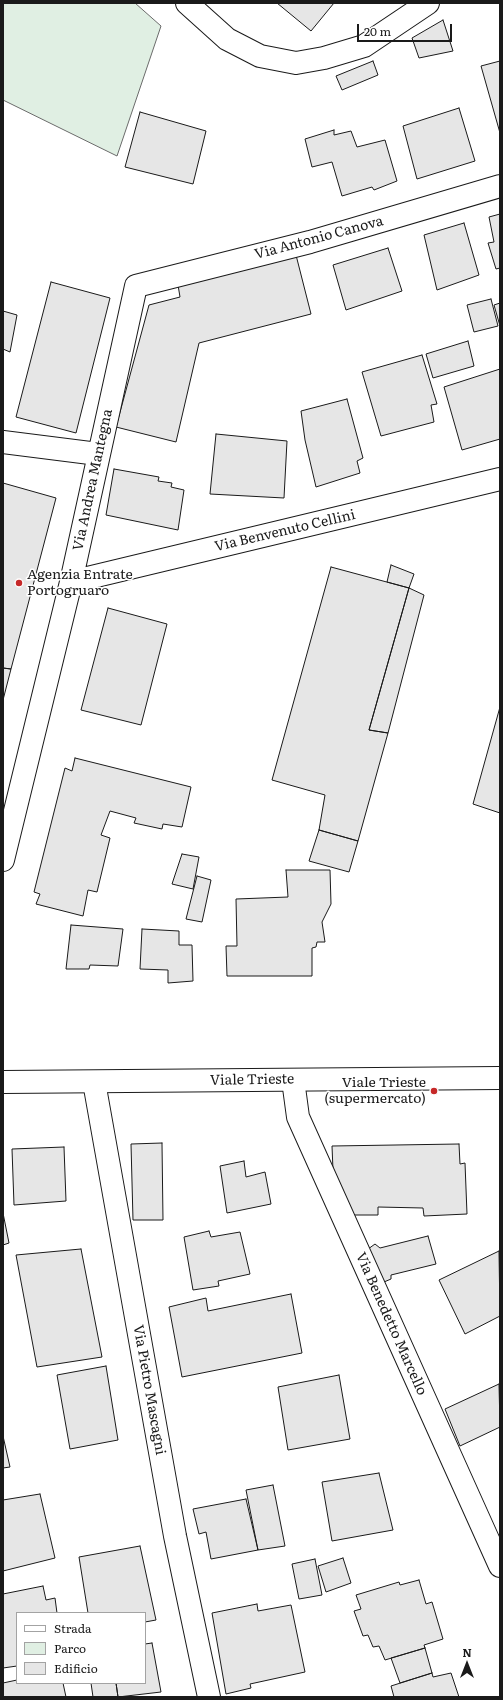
<!DOCTYPE html>
<style>
body{margin:0}
#map{position:relative;width:503px;height:1700px;overflow:hidden;background:#fff;font-family:Literata,serif}
canvas{display:block}
.frame{position:absolute;inset:0;border:4px solid #1a1a1a;pointer-events:none}
.legend{position:absolute;left:16px;top:1612px;width:130px;height:72px;box-sizing:border-box;background:#fff;border:1px solid #a3a3a3;margin:0;padding:5px 7px;list-style:none;font-size:12px;color:#1a1a1a}
.legend li{display:flex;align-items:center;gap:8px;height:20px}
.legend b{width:20px;border:1px solid #a3a3a3}
.north{position:absolute;left:447px;top:1644px;width:40px;height:40px;-webkit-text-stroke:3px #fff;paint-order:stroke;rotate:0deg;font-size:11px;font-weight:700;line-height:16px;text-align:center;color:#1a1a1a}
.north::after{content:'';display:block;margin:auto;width:14px;height:18px;background:#1a1a1a;clip-path:polygon(50% 0,100% 100%,50% 72%,0 100%)}
.scale{position:absolute;left:357px;top:24px;width:95px;height:18px;box-sizing:border-box;border:2px solid #1a1a1a;border-top:0;padding-left:5px;font-size:12px;line-height:14px;white-space:nowrap;color:#1a1a1a;-webkit-text-stroke:3px #fff;paint-order:stroke}
</style>
<div id="map">
<canvas width="503" height="1700"></canvas>
<div class="frame"></div>
<ul class="legend">
<li><b style="height:5px;background:#fff"></b>Strada</li>
<li><b style="height:11px;background:#e0efe3"></b>Parco</li>
<li><b style="height:11px;background:#e6e6e6"></b>Edificio</li>
</ul>
<div class="north">N</div>
<div class="scale">20 m</div>
</div>
<script>
const ctx = document.querySelector('canvas').getContext('2d');
ctx.lineJoin = 'round';
function fill(path, color) {
  ctx.fillStyle = color;
  ctx.fill(path, 'evenodd');
}
function poly(rows) {
  const path = new Path2D();
  for (const r of rows) {
    path.moveTo(r[0], r[1]);
    for (let i = 2; i < r.length; i += 2) path.lineTo(r[i], r[i + 1]);
  }
  return path;
}
function trace(path, color, width, dash) {
  ctx.strokeStyle = color;
  ctx.lineWidth = width;
  ctx.lineCap = dash ? 'butt' : 'round';
  ctx.setLineDash(dash || []);
  ctx.stroke(path);
}
function label(font, color, halo, rows, align = 'center') {
  ctx.font = font + ' Literata,serif';
  ctx.lineWidth = 3;
  ctx.setLineDash([]);
  ctx.textBaseline = 'middle';
  ctx.strokeStyle = halo;
  ctx.fillStyle = color;
  for (const [text, x, y, turn = 0] of rows) {
    ctx.save();
    ctx.translate(x, y);
    ctx.rotate((+turn || 0) * Math.PI / 180);
    ctx.textAlign = isNaN(turn) ? turn : align;
    if (halo) ctx.strokeText(text, 0, 0);
    ctx.fillText(text, 0, 0);
    ctx.restore();
  }
}
const green = poly([
 [3,3,135,3,161,26,117,156,3,100,3,3]
]);
const building = poly([
 [277,3,334,3,311,31,277,3],
 [443,20,453,51,419,58,412,38,443,20],
 [373,61,378,75,342,90,336,76,373,61],
 [500,61,500,133,481,66,500,61],
 [459,108,475,161,417,179,403,126,459,108],
 [140,112,206,131,193,184,125,167,140,112],
 [334,130,334,135,351,131,357,147,385,140,397,181,374,190,372,187,342,196,332,162,312,167,305,139,334,130],
 [500,214,500,268,496,269,488,243,494,242,489,217,500,214],
 [464,223,479,275,437,290,424,235,464,223],
 [388,248,402,291,346,310,333,265,388,248],
 [296,255,311,314,199,343,176,442,116,427,149,305,180,297,178,285,296,255],
 [51,282,110,298,76,433,16,417,51,282],
 [491,299,498,326,474,332,467,305,491,299],
 [500,303,500,326,494,305,500,303],
 [3,311,17,315,10,352,3,349,3,311],
 [468,341,474,366,433,378,426,354,468,341],
 [422,355,437,404,431,405,434,422,381,436,362,372,422,355],
 [500,369,500,439,462,450,444,387,500,369],
 [347,399,363,458,357,461,360,473,316,487,305,440,301,411,347,399],
 [216,434,287,441,284,498,210,494,216,434],
 [114,469,159,477,158,481,172,483,171,487,184,490,178,530,106,515,114,469],
 [3,483,56,498,11,669,3,668,3,483],
 [391,565,414,574,409,588,387,582,391,565],
 [331,567,409,588,369,730,388,733,358,841,319,830,325,795,272,780,331,567],
 [409,588,424,595,388,733,369,730,409,588],
 [108,608,167,624,141,725,81,710,108,608],
 [3,668,11,669,3,700,3,668],
 [500,707,500,813,473,804,500,707],
 [75,758,191,787,182,827,163,824,162,829,134,823,136,818,110,811,101,835,110,838,97,892,88,890,83,916,36,904,40,894,34,892,65,768,72,771,75,758],
 [319,830,358,841,349,872,309,861,319,830],
 [182,854,199,857,193,889,172,884,182,854],
 [286,870,330,870,331,904,322,922,325,942,317,942,316,947,312,948,312,976,227,976,226,946,237,946,236,899,288,897,286,870],
 [197,876,211,880,202,922,186,919,197,876],
 [71,925,123,929,118,966,90,965,89,969,66,969,71,925],
 [142,929,179,931,179,945,192,945,193,981,168,983,168,970,140,969,142,929],
 [162,1143,163,1220,133,1220,131,1144,162,1143],
 [459,1144,460,1164,465,1163,467,1214,424,1216,423,1208,378,1207,378,1215,345,1215,334,1195,332,1146,459,1144],
 [64,1147,66,1201,14,1205,12,1149,64,1147],
 [244,1161,246,1177,265,1172,271,1204,227,1213,220,1166,244,1161],
 [3,1213,9,1243,3,1245,3,1213],
 [209,1231,211,1237,240,1232,250,1274,218,1281,219,1286,193,1290,184,1237,209,1231],
 [428,1236,436,1264,391,1275,391,1279,377,1285,364,1252,375,1244,380,1248,428,1236],
 [81,1249,102,1357,37,1367,16,1255,81,1249],
 [499,1251,500,1316,465,1334,439,1280,499,1251],
 [291,1294,302,1353,182,1377,169,1307,206,1298,208,1311,291,1294],
 [106,1366,118,1440,70,1449,57,1375,106,1366],
 [339,1375,350,1439,288,1450,278,1387,339,1375],
 [499,1384,500,1427,460,1446,445,1409,499,1384],
 [3,1436,10,1467,3,1468,3,1436],
 [379,1473,393,1530,332,1541,322,1482,379,1473],
 [273,1485,285,1546,258,1550,246,1490,273,1485],
 [40,1494,55,1558,3,1571,3,1500,40,1494],
 [246,1499,258,1550,211,1559,206,1532,199,1534,193,1509,246,1499],
 [140,1546,156,1620,145,1622,145,1613,88,1613,79,1557,140,1546],
 [343,1558,351,1583,326,1592,318,1566,343,1558],
 [315,1559,322,1595,299,1599,292,1564,315,1559],
 [419,1580,426,1604,432,1602,443,1639,424,1645,425,1648,385,1660,379,1646,373,1647,368,1635,363,1636,354,1611,361,1609,356,1595,399,1582,400,1585,419,1580],
 [43,1586,46,1600,55,1598,57,1613,17,1613,17,1666,3,1668,3,1594,43,1586],
 [257,1604,258,1611,291,1605,305,1672,250,1684,251,1688,226,1694,212,1613,257,1604],
 [152,1643,161,1692,118,1697,116,1683,145,1683,145,1644,152,1643],
 [425,1648,432,1673,400,1683,391,1658,425,1648],
 [432,1673,433,1677,451,1673,459,1697,394,1697,391,1686,432,1673],
 [17,1680,17,1683,63,1683,66,1697,3,1697,3,1683,17,1680],
 [91,1683,116,1683,118,1697,93,1697,91,1683]
]);
const street = poly([
 [187,3,227,39,260,56,296,63,324,58,364,46,428,3],
 [3,442,98,454],
 [71,582,500,479],
 [3,860,71,582,136,286,310,242,500,186],
 [293,1080,298,1117,500,1566],
 [94,1082,175,1536,209,1697]
]);
const secondary = poly([
 [3,1082,500,1078]
]);
const markers = [
 [19,583,4,"#c62828"],
 [434,1091,4,"#c62828"]
];
const streetNames = [
 ["Via Antonio Canova",319,238,-15],
 ["Via Andrea Mantegna",93,480,-78],
 ["Via Benvenuto Cellini",285,531,-13],
 ["Viale Trieste",252,1080,-1],
 ["Via Benedetto Marcello",391,1324,66],
 ["Via Pietro Mascagni",149,1390,80]
];
const poiNames = [
 ["Agenzia Entrate",27,575],
 ["Portogruaro",27,591],
 ["Viale Trieste",426,1083,"right"],
 ["(supermercato)",426,1099,"right"]
];
fill(green, '#e0efe3');
trace(green, '#6a6a6a', 1);
fill(building, '#e6e6e6');
trace(building, '#1a1a1a', 1);
trace(street, '#1a1a1a', 24);
trace(secondary, '#1a1a1a', 24);
trace(street, '#fff', 22);
trace(secondary, '#fff', 22);
for (const [x, y, r, color] of markers) {
  const dot = new Path2D();
  dot.arc(x, y, r, 0, 2 * Math.PI);
  ctx.fillStyle = color;
  ctx.fill(dot);
  trace(dot, '#fff', 1.5);
}
label('14px', '#1a1a1a', '#fff', streetNames);
label('14px', '#1a1a1a', '#fff', poiNames, 'left');
</script>
